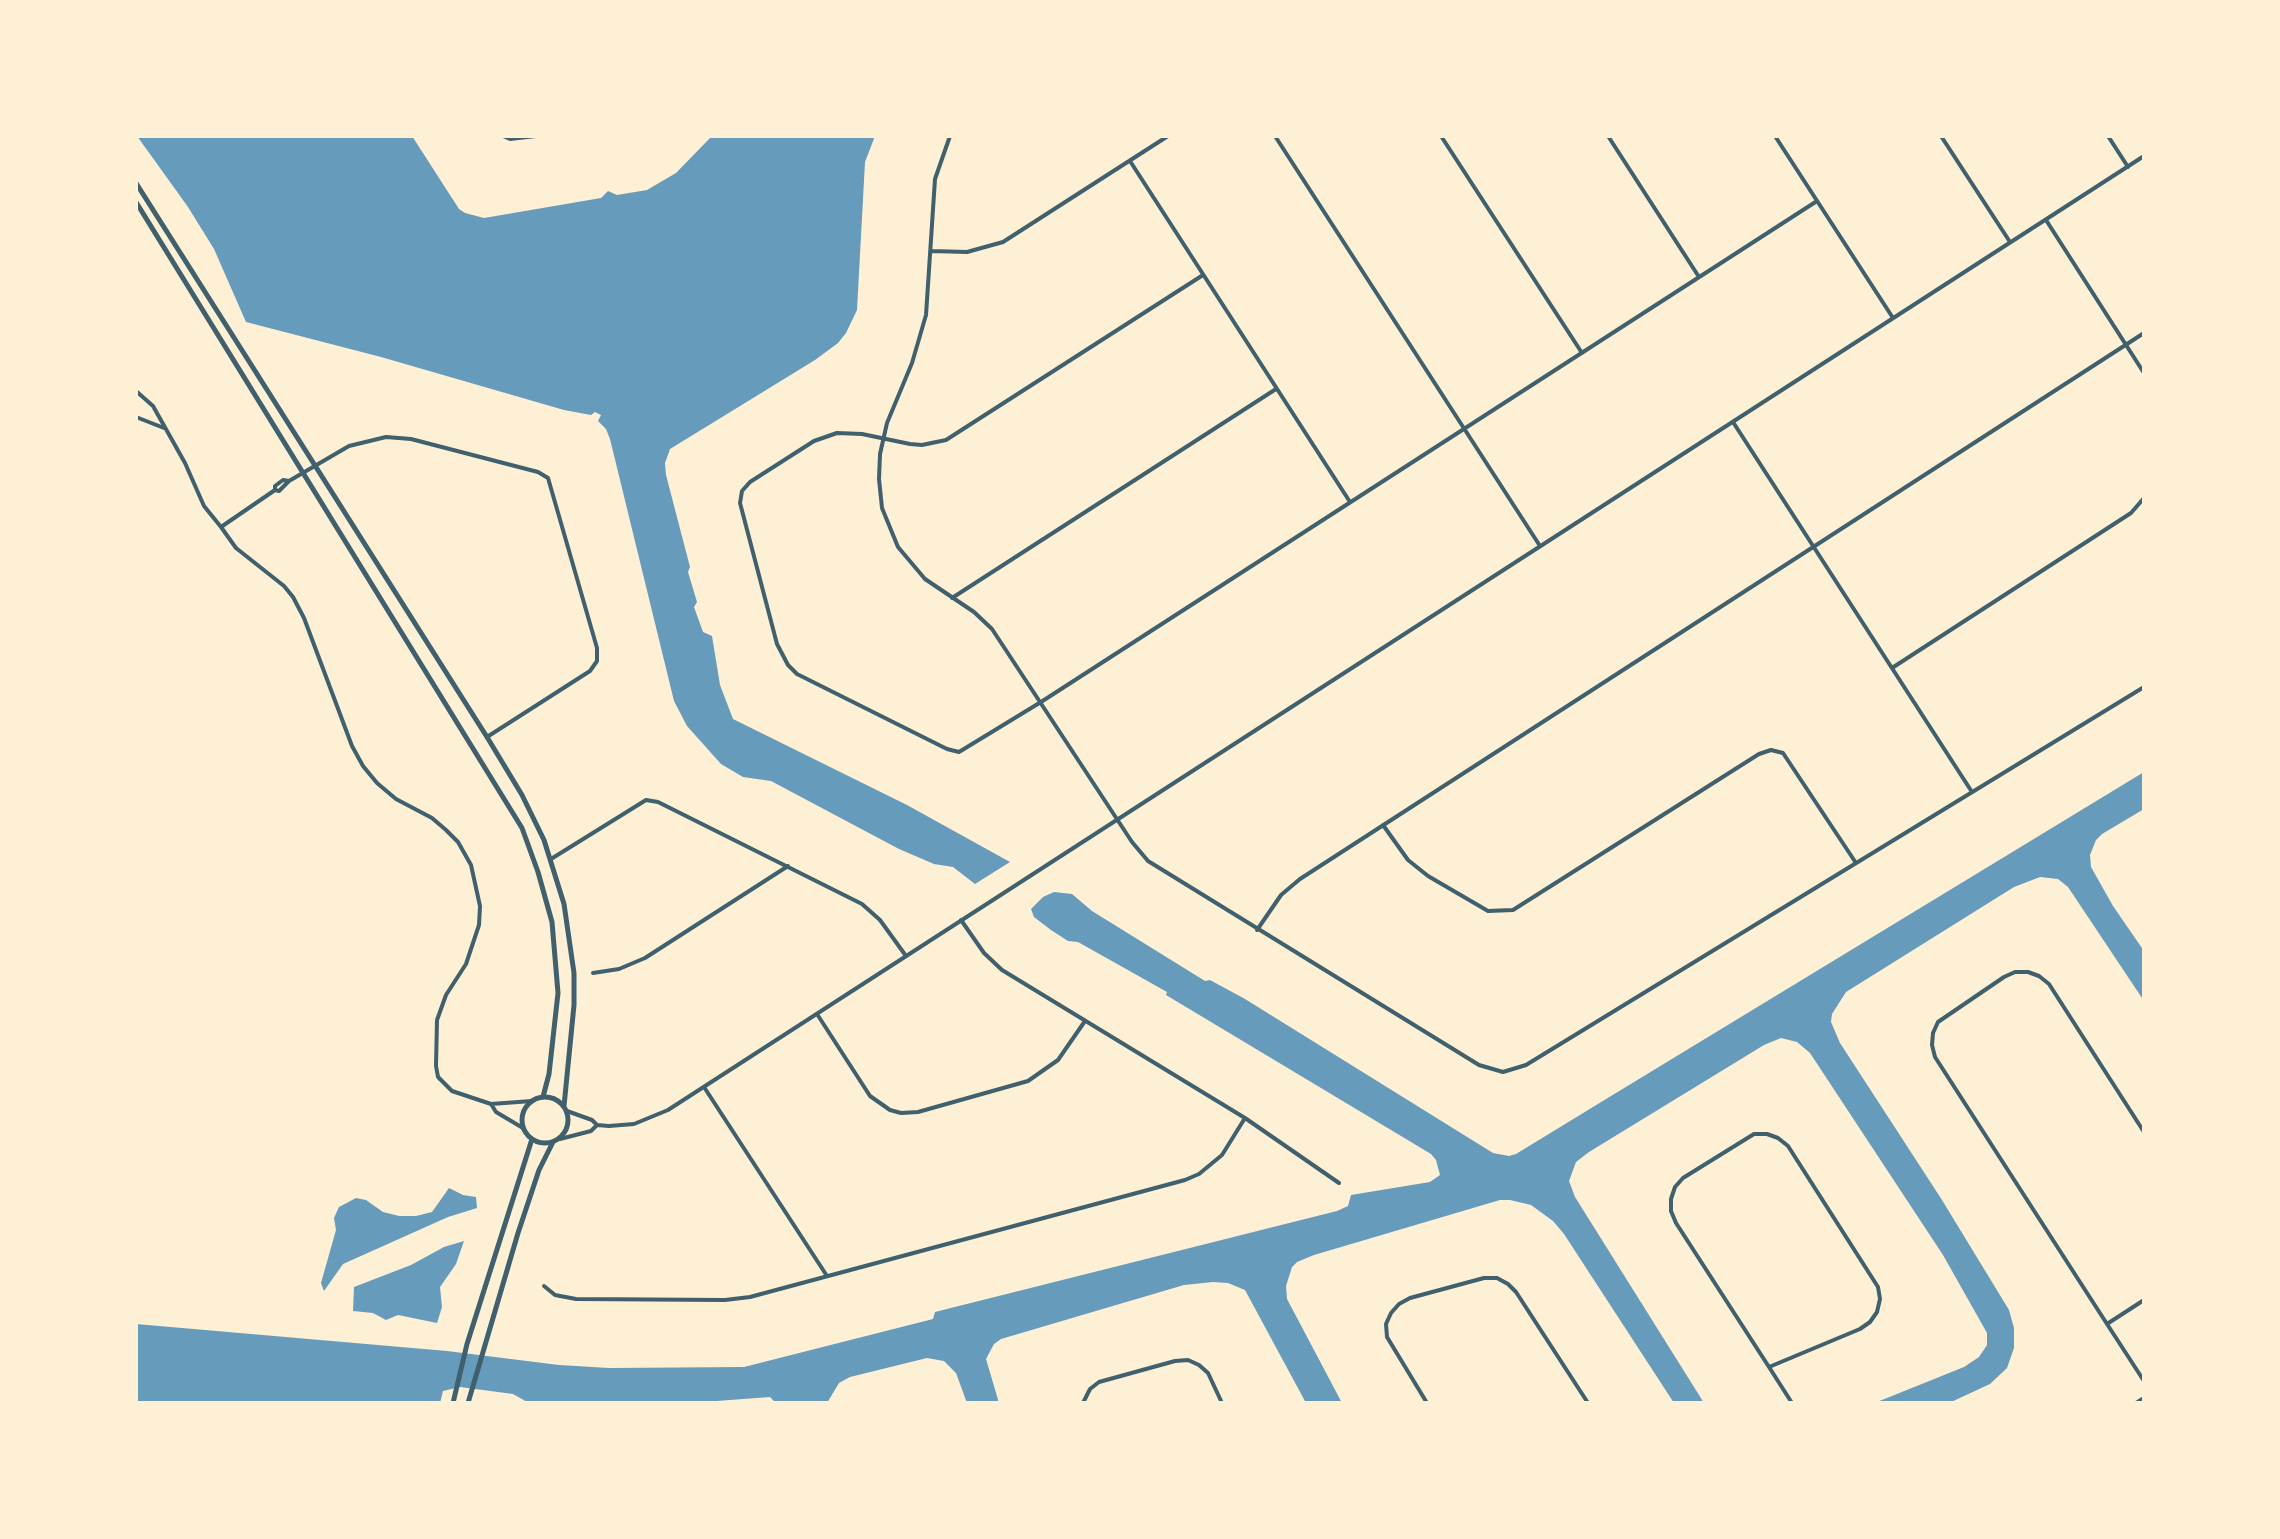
<!DOCTYPE html>
<style>
body{margin:0}
#map{position:relative;width:2280px;height:1539px;overflow:hidden;background:#fdf0d5;font-family:"Fira Sans",sans-serif}
canvas{display:block}
.frame{position:absolute;inset:0;border:138px solid #fdf0d5;pointer-events:none}
</style>
<div id="map">
<canvas width="2280" height="1539"></canvas>
<div class="frame"></div>
</div>
<script>
const ctx = document.querySelector('canvas').getContext('2d');
ctx.lineJoin = 'round';
function fill(path, color) {
  ctx.fillStyle = color;
  ctx.fill(path, 'evenodd');
}
function poly(rows) {
  const path = new Path2D();
  for (const r of rows) {
    if (r.length === 3) {
      path.moveTo(r[0] + r[2], r[1]);
      path.arc(r[0], r[1], r[2], 0, 2 * Math.PI);
      continue;
    }
    path.moveTo(r[0], r[1]);
    for (let i = 2; i < r.length; i += 2) path.lineTo(r[i], r[i + 1]);
  }
  return path;
}
function trace(path, color, width, dash) {
  ctx.strokeStyle = color;
  ctx.lineWidth = width;
  ctx.lineCap = dash ? 'butt' : 'round';
  ctx.setLineDash(dash || []);
  ctx.stroke(path);
}
const water = poly([
 [137,136,412,136,459,209,465,213,484,218,601,198,608,191,617,195,647,190,676,173,712,136,875,136,865,162,857,310,846,333,838,343,815,360,670,449,665,463,666,475,690,567,688,572,697,602,694,607,703,632,712,636,720,685,733,719,907,805,1010,862,975,884,953,867,934,864,899,849,771,781,743,777,721,764,687,726,674,701,610,439,606,429,598,421,601,415,595,412,591,415,564,410,381,357,246,322,214,249,188,207],
 [2144,772,2144,809,2102,834,2096,840,2090,855,2091,867,2113,906,2144,951,2144,1001,2068,887,2058,879,2040,877,2014,887,1846,992,1832,1014,1831,1022,1840,1043,1942,1200,2009,1310,2014,1328,2014,1348,2007,1368,1990,1384,1949,1403,1877,1402,1964,1367,1979,1357,1987,1345,1987,1333,1943,1255,1810,1053,1797,1042,1781,1038,1764,1045,1589,1152,1576,1162,1569,1181,1575,1197,1704,1403,1674,1403,1564,1234,1553,1221,1531,1205,1510,1200,1500,1200,1314,1255,1297,1262,1292,1267,1286,1286,1287,1299,1342,1403,1306,1403,1245,1290,1228,1283,1213,1282,1184,1285,1001,1339,994,1344,986,1359,999,1403,967,1403,956,1373,944,1361,927,1358,850,1377,839,1383,827,1403,776,1403,770,1397,690,1403,529,1403,513,1394,460,1387,443,1391,440,1403,136,1403,136,1324,447,1351,559,1365,609,1368,744,1367,933,1319,935,1312,1337,1211,1348,1206,1351,1195,1430,1182,1440,1175,1436,1160,1431,1154,1166,995,1167,992,1078,942,1068,941,1051,930,1034,917,1031,909,1043,897,1054,892,1072,894,1092,911,1205,981,1210,980,1245,999,1493,1153,1509,1156,1516,1154,1611,1096],
 [449,1188,463,1195,476,1197,477,1208,448,1217,343,1264,324,1291,321,1283,336,1230,334,1218,339,1207,356,1198,366,1200,383,1212,399,1216,416,1216,432,1212],
 [464,1241,456,1264,440,1287,442,1307,437,1323,398,1315,386,1320,373,1313,353,1311,354,1287,411,1265,444,1247]
]);
const minor = poly([
 [503,136,510,139,536,136],
 [950,136,935,179,926,315,912,363,887,423,880,454,879,479,882,508,898,547,925,579,974,612,992,629,1132,842,1148,861,1479,1065,1503,1072,1526,1065,2144,687],
 [1275,136,1540,546],
 [1441,136,1582,353],
 [1608,136,1699,277],
 [1775,136,1893,318],
 [1941,136,2010,242],
 [2108,136,2128,167],
 [1130,161,1350,502],
 [2046,220,2144,373],
 [931,251,967,252,1003,242,1168,136],
 [1203,275,946,440,922,445,910,444,862,434,837,433,814,441,750,482,742,491,740,503,777,644,788,665,797,674,947,749,959,752,1041,702,1817,201],
 [136,391,153,406,185,463,204,506,221,527],
 [136,417,164,428],
 [1733,422,1972,792],
 [289,481,283,480,275,486,275,490,221,527,236,548,284,586,293,597,304,618,352,746,363,766,377,783,396,799,432,818,446,830,458,842,471,865,480,906,479,925,466,964,446,995,437,1020,436,1066,438,1077,452,1091,491,1104],
 [275,490,279,491,289,481,349,446,386,437,411,439,538,472,548,478,597,648,597,661,590,671,487,737],
 [952,598,1276,389],
 [1892,668,2131,513,2144,498],
 [1383,825,1408,860,1428,876,1488,911,1513,910,1759,754,1771,750,1783,753,1856,863],
 [551,859,646,800,658,802,862,904,880,920,906,956],
 [961,920,984,953,1002,970,1245,1118,1339,1183],
 [1257,930,1281,895,1300,879,2144,333],
 [593,973,619,969,645,958,788,866],
 [817,1014,870,1096,890,1110,901,1113,918,1112,1028,1081,1058,1060,1085,1021],
 [704,1087,827,1276],
 [567,1111,592,1120,597,1125,609,1126,634,1124,668,1110,2144,156],
 [523,1128,496,1112,491,1104,532,1101],
 [2144,1132,2049,984,2039,976,2028,972,2015,972,2004,977,1938,1022,1933,1033,1932,1045,1935,1057,2107,1324,2144,1300],
 [560,1139,591,1131,597,1125],
 [544,1286,555,1295,576,1299,725,1300,750,1297,1185,1180,1199,1174,1222,1155,1245,1118],
 [2107,1324,2144,1381],
 [1769,1367,1860,1329,1870,1322,1877,1312,1880,1299,1878,1287,1788,1146,1778,1138,1767,1134,1754,1134,1683,1178,1675,1187,1671,1199,1671,1211,1676,1223,1769,1367,1792,1403],
 [1083,1403,1090,1389,1099,1382,1175,1361,1188,1360,1199,1365,1208,1373,1222,1403],
 [1427,1403,1387,1337,1386,1324,1391,1313,1399,1304,1410,1298,1484,1278,1497,1278,1508,1284,1516,1292,1588,1403],
 [2136,1403,2144,1398]
]);
const tertiary = poly([
 [136,183,487,737,522,795,544,840,564,904,574,973,574,1005,564,1106],
 [136,202,522,828,538,872,552,922,558,993,549,1074,543,1097],
 [545,1120,23],
 [453,1403,467,1344,532,1139],
 [468,1403,518,1233,539,1170,553,1142]
]);
fill(water, '#669bbc');
trace(minor, '#3f606c', 4);
trace(tertiary, '#3f606c', 5);
</script>
